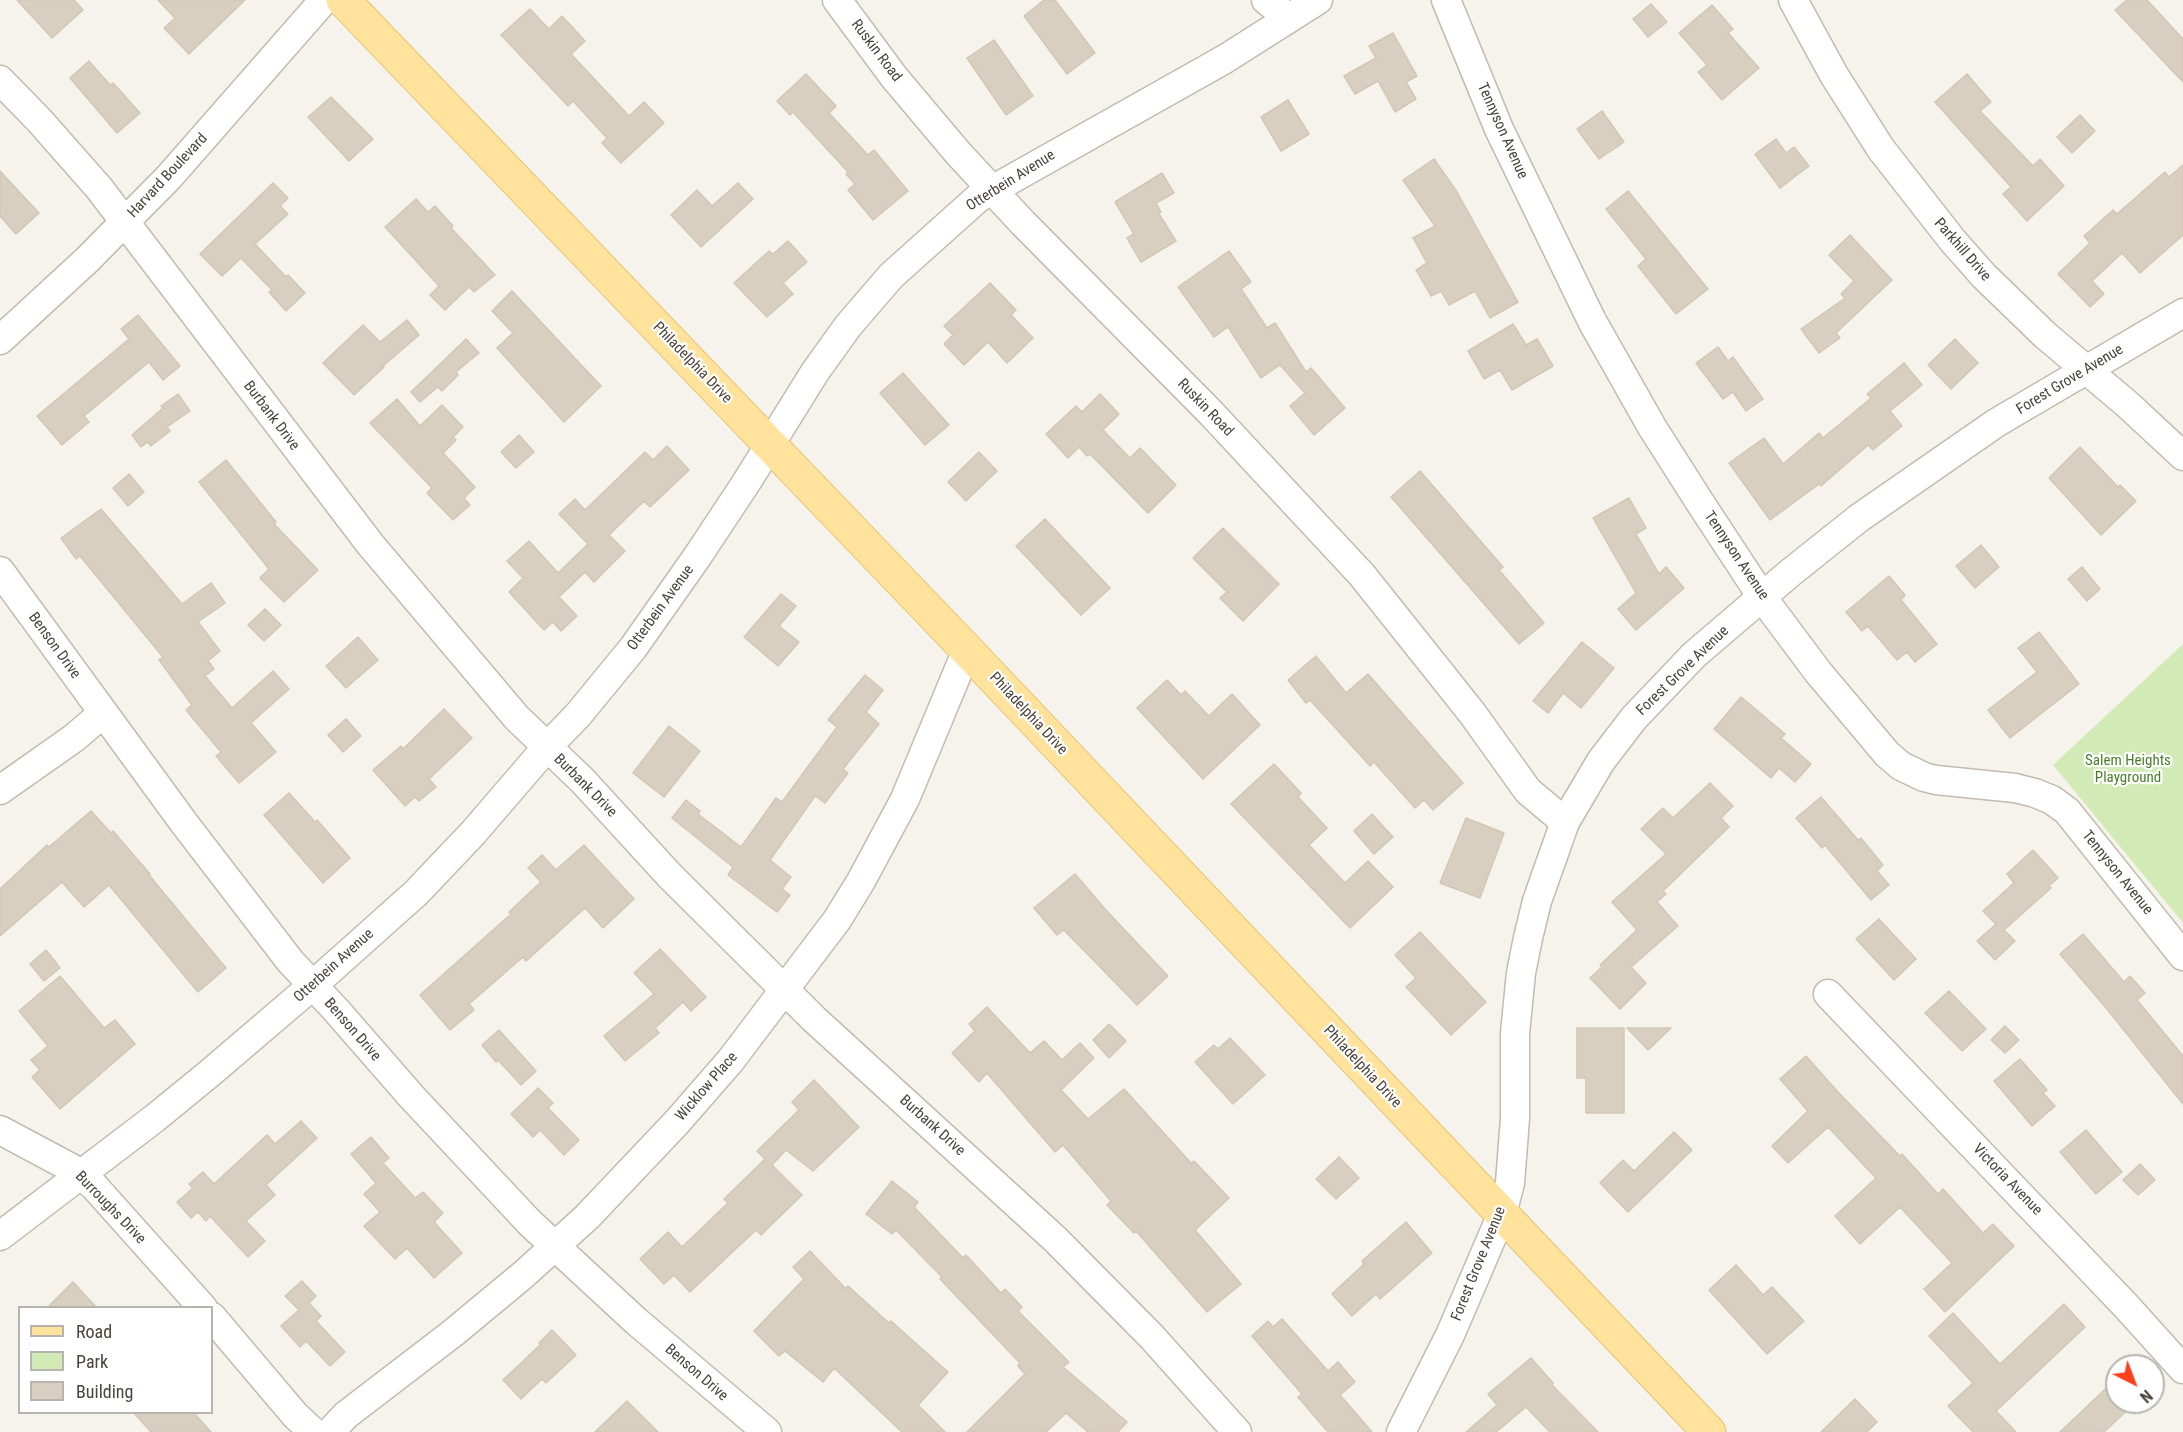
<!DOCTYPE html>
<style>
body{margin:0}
#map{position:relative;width:2183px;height:1432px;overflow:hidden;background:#f6f3ec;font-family:"Roboto Condensed",sans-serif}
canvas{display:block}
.legend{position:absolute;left:18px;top:1306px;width:195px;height:108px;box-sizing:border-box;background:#fff;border:2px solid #b7b4b0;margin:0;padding:8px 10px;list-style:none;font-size:18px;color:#4b4439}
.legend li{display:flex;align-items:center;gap:12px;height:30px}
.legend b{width:30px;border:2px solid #b7b4b0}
.north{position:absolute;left:2105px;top:1354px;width:60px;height:60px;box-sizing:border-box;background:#fff;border:2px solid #b7b4b0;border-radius:50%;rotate:138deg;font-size:16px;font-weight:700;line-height:24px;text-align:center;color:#4b4439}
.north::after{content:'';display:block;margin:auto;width:21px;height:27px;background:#fc3f1d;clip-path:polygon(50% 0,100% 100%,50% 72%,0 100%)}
</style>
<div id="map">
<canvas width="2183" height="1432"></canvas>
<ul class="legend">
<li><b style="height:8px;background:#ffe39c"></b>Road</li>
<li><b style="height:16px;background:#d2eab5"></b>Park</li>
<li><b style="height:16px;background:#d8cfc1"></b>Building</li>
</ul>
<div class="north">N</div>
</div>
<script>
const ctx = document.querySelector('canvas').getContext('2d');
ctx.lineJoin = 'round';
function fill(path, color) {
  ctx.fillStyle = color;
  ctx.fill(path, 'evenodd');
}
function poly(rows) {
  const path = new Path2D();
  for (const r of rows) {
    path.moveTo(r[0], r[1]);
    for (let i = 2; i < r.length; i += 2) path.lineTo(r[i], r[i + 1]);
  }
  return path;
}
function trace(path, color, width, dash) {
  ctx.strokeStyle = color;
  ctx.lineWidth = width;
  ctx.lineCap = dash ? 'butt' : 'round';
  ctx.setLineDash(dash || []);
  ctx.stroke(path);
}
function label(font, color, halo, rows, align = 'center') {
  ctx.font = font + ' "Roboto Condensed",sans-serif';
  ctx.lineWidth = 4.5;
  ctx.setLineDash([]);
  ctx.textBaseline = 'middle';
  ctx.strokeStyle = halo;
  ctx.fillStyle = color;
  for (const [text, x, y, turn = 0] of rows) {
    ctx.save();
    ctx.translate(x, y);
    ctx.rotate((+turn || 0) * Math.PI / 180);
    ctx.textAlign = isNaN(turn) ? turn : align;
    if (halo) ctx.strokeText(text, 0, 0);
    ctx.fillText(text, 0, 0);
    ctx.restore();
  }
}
const green = poly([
 [2183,644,2183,923,2053,765]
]);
const building = poly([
 [17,0,74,0,83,10,52,38,17,0],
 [158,0,245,0,189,54,164,28,175,18,158,0],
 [1044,0,1055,0,1095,53,1067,74,1024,16,1044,0],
 [2127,0,2147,0,2183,39,2183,82,2115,10,2127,0],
 [1651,4,1667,22,1648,37,1633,19,1651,4],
 [1712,5,1733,29,1728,33,1759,68,1722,100,1698,72,1707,65,1679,33,1712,5],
 [530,9,549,29,562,16,585,41,571,54,629,116,644,102,664,123,621,163,602,143,607,138,573,101,568,106,501,35,530,9],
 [1393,33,1417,76,1406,82,1416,99,1395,112,1378,81,1355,94,1344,76,1376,58,1369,46,1393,33],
 [994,40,1033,96,1006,115,967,58,994,40],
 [89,61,110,85,113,83,140,113,117,133,70,78,89,61],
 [806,74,836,106,829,113,868,155,874,150,908,191,873,220,848,190,855,184,846,174,848,172,793,112,790,115,777,101,806,74],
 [1967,74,1991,102,1980,111,2033,166,2040,159,2064,186,2027,221,2003,194,2011,187,1935,102,1967,74],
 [331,97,373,139,349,161,308,117,331,97],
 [1288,100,1309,134,1281,151,1261,117,1288,100],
 [1602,111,1624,142,1599,159,1577,129,1602,111],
 [2080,115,2095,131,2072,153,2057,137,2080,115],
 [1776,139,1786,153,1794,147,1809,166,1780,188,1755,154,1776,139],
 [1434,159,1457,192,1518,302,1490,318,1475,291,1449,305,1441,291,1431,296,1416,270,1427,263,1413,238,1435,226,1403,180,1434,159],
 [2183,165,2183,235,2140,273,2122,253,2092,281,2104,294,2090,307,2058,274,2090,243,2084,236,2113,210,2117,214,2165,172,2169,177,2183,165],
 [0,171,39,213,16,234,0,216,0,171],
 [1162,173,1174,193,1156,203,1161,212,1159,214,1176,241,1141,262,1127,238,1134,234,1115,202,1162,173],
 [273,183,288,198,280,206,288,214,255,244,286,277,288,275,305,293,286,311,269,292,272,290,241,258,222,276,200,254,273,183],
 [738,183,753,199,701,247,671,215,697,190,712,206,738,183],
 [1628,191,1708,289,1676,314,1638,266,1646,259,1606,209,1628,191],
 [416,199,428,212,435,206,453,226,451,228,495,275,474,292,469,287,445,310,430,295,439,286,385,227,416,199],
 [1850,235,1892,280,1836,333,1840,338,1819,353,1801,329,1845,298,1841,294,1854,281,1829,255,1850,235],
 [788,241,807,262,783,283,793,294,767,317,734,283,769,251,773,254,788,241],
 [1229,251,1251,282,1241,289,1267,328,1275,323,1306,372,1311,368,1345,408,1314,435,1290,406,1305,393,1280,365,1261,378,1228,327,1214,337,1178,287,1229,251],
 [990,283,1016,310,1011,315,1033,338,1007,363,988,342,964,365,944,344,953,335,944,326,990,283],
 [512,291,601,386,564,422,497,348,513,333,492,311,512,291],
 [138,315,180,366,163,380,149,362,84,416,89,422,62,445,37,416,129,339,121,329,138,315],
 [407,320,419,335,383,366,384,367,354,395,323,363,363,325,380,342,407,320],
 [1513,324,1526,345,1537,339,1553,366,1512,390,1500,370,1484,379,1468,351,1513,324],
 [466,339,479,353,456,372,458,375,442,391,438,387,420,402,411,392,466,339],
 [1955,339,1978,363,1951,389,1928,365,1955,339],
 [1718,347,1728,361,1733,357,1763,399,1746,411,1733,392,1723,399,1696,363,1718,347],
 [1904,363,1922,385,1890,411,1902,426,1873,450,1868,445,1821,486,1819,484,1770,520,1729,463,1764,438,1783,464,1819,433,1823,438,1871,398,1867,394,1904,363],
 [903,373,949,425,925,445,880,393,903,373],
 [178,394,190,411,167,427,170,431,151,446,148,442,141,447,132,435,163,408,161,406,178,394],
 [1100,394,1119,414,1103,430,1130,458,1140,448,1176,485,1148,513,1090,454,1087,456,1079,447,1068,458,1046,434,1076,406,1082,412,1100,394],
 [397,399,420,426,442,405,463,427,453,437,456,440,443,453,475,487,464,498,470,505,453,520,427,493,432,488,370,423,397,399],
 [519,435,534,452,516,468,501,452,519,435],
 [667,446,689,470,650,507,644,501,609,535,625,551,594,582,585,572,559,597,577,616,561,631,553,622,544,630,509,592,523,578,507,561,529,541,558,573,588,544,559,514,575,499,585,510,645,452,653,460,667,446],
 [2080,447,2118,487,2120,485,2136,501,2101,535,2049,478,2080,447],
 [979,452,997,471,966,501,948,482,979,452],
 [226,460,276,522,274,524,318,570,284,602,260,578,269,569,199,482,226,460],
 [1420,471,1503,567,1499,570,1544,623,1519,644,1391,497,1420,471],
 [129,474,144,492,128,506,113,488,129,474],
 [1629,498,1646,528,1636,534,1659,574,1666,567,1684,588,1636,630,1618,609,1636,593,1593,518,1629,498],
 [101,509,182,604,211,583,225,603,198,622,220,651,208,661,214,669,205,676,232,708,273,671,289,689,251,723,276,752,239,783,216,756,221,752,186,710,192,705,159,660,163,657,80,556,76,559,61,538,101,509],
 [1045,519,1110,588,1081,615,1016,546,1045,519],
 [1223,528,1279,584,1243,621,1220,598,1227,592,1193,558,1223,528],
 [1981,545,1999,567,1975,588,1956,566,1981,545],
 [2082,567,2100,589,2087,601,2068,579,2082,567],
 [1889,576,1905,595,1901,600,1937,644,1915,662,1907,652,1897,660,1868,626,1862,631,1846,612,1889,576],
 [781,594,796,606,779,626,799,642,778,666,744,637,781,594],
 [265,609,281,625,264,641,248,625,265,609],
 [2039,632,2079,684,2010,738,1988,710,2037,672,2018,648,2039,632],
 [358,637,378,660,346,688,326,666,358,637],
 [1582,642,1614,668,1581,708,1563,693,1548,713,1533,701,1582,642],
 [1316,656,1346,693,1368,674,1463,783,1433,810,1424,800,1415,808,1374,762,1370,766,1310,700,1306,703,1288,680,1316,656],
 [865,675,883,690,866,712,879,724,843,769,848,773,825,803,815,796,770,860,791,877,782,889,790,895,777,912,728,875,733,867,672,818,686,800,700,811,698,814,741,847,776,798,782,802,837,727,828,720,865,675],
 [1167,680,1181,695,1185,691,1209,716,1232,694,1260,725,1203,779,1137,708,1167,680],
 [1741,697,1785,734,1781,738,1811,764,1795,782,1779,768,1771,778,1714,729,1741,697],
 [444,709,472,738,429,779,436,787,419,801,415,797,405,806,373,770,401,746,403,749,444,709],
 [346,719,361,736,343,752,328,735,346,719],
 [669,726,700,751,664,797,633,773,669,726],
 [1274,764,1301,793,1298,797,1327,828,1309,845,1345,883,1368,861,1393,887,1350,928,1231,804,1274,764],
 [1710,783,1733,806,1721,818,1729,827,1663,891,1666,894,1657,902,1678,926,1631,967,1646,983,1620,1009,1590,978,1602,967,1600,965,1637,930,1612,902,1666,854,1641,829,1663,808,1673,818,1710,783],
 [289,793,315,822,317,820,350,858,323,883,264,815,289,793],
 [1821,797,1858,840,1861,838,1883,865,1877,871,1889,885,1871,900,1825,845,1822,848,1796,818,1821,797],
 [91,811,111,833,113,831,150,874,149,875,226,968,198,992,109,885,84,907,62,882,0,936,0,889,47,845,49,847,91,811],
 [1372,814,1393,837,1374,854,1354,831,1372,814],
 [1466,818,1504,833,1480,898,1440,883,1466,818],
 [584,845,634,899,603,928,585,908,526,961,523,957,469,1004,474,1010,450,1030,420,995,511,914,509,912,541,882,528,868,542,855,556,870,584,845],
 [2033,850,2058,878,2049,886,2051,888,2004,930,2015,941,1995,960,1977,941,1996,924,1983,911,2014,883,2007,874,2033,850],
 [1075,874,1105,909,1168,976,1137,1005,1064,930,1057,935,1034,908,1075,874],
 [1879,919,1916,959,1894,980,1856,939,1879,919],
 [1420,932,1486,1002,1451,1035,1406,987,1416,978,1395,955,1420,932],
 [2083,934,2124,982,2130,976,2145,993,2137,1000,2183,1056,2183,1104,2107,1009,2060,954,2083,934],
 [660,949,706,997,691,1011,683,1002,655,1028,659,1033,625,1061,604,1036,654,994,634,973,660,949],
 [46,950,60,968,44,981,30,964,46,950],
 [60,976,104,1028,115,1020,135,1044,60,1109,32,1077,40,1070,31,1060,48,1046,19,1011,60,976],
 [1949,991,1986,1029,1962,1051,1925,1013,1949,991],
 [987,1007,1030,1053,1044,1041,1062,1060,1080,1043,1094,1058,1061,1090,1088,1119,1124,1089,1191,1163,1194,1161,1229,1198,1195,1230,1241,1284,1207,1312,1136,1231,1134,1233,1107,1205,1111,1201,1063,1145,1055,1152,987,1073,979,1082,952,1053,975,1031,969,1024,987,1007],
 [1109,1024,1126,1041,1109,1058,1093,1040,1109,1024],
 [2005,1026,2019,1040,2005,1053,1991,1040,2005,1026],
 [1577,1028,1624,1028,1624,1113,1586,1113,1586,1078,1577,1078,1577,1028],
 [1627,1028,1671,1028,1648,1050,1627,1028],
 [499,1030,536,1071,521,1085,498,1060,496,1062,482,1045,499,1030],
 [1230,1038,1265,1075,1233,1104,1195,1062,1214,1045,1218,1049,1230,1038],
 [1806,1056,1837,1091,1900,1156,1902,1154,1938,1194,1943,1189,1983,1233,1993,1224,2014,1246,1945,1312,1924,1289,1952,1263,1900,1207,1860,1244,1835,1216,1876,1178,1828,1127,1788,1163,1772,1146,1808,1111,1780,1079,1806,1056],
 [2020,1059,2047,1090,2043,1093,2055,1106,2032,1126,1994,1081,2020,1059],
 [814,1080,859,1127,813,1171,786,1150,772,1165,802,1195,761,1235,756,1230,690,1292,674,1275,664,1284,640,1259,668,1232,682,1247,728,1203,724,1199,765,1159,757,1151,799,1110,792,1102,814,1080],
 [538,1088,553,1103,548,1108,579,1140,564,1155,540,1130,533,1137,511,1114,538,1088],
 [301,1121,317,1138,266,1185,275,1195,246,1221,265,1241,248,1257,210,1216,206,1221,198,1212,191,1218,177,1202,193,1188,189,1184,203,1172,214,1184,267,1135,275,1144,301,1121],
 [2086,1130,2122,1172,2096,1194,2060,1152,2086,1130],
 [1674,1132,1692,1150,1628,1212,1600,1183,1623,1160,1634,1171,1674,1132],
 [371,1137,389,1158,383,1163,415,1198,423,1192,443,1213,434,1222,462,1253,434,1278,407,1248,395,1259,364,1226,380,1212,364,1194,376,1183,351,1154,371,1137],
 [1339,1157,1359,1178,1336,1199,1316,1179,1339,1157],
 [2140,1164,2155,1180,2138,1195,2123,1180,2140,1164],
 [892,1181,918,1202,914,1207,963,1258,966,1255,1001,1293,1005,1289,1022,1307,1018,1311,1069,1362,1063,1367,1127,1422,1118,1432,1088,1432,1066,1413,1046,1432,967,1432,1025,1374,1018,1366,1020,1363,940,1279,942,1277,896,1230,892,1234,866,1214,892,1181],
 [1406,1222,1432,1253,1380,1299,1376,1294,1352,1316,1332,1294,1364,1264,1362,1261,1406,1222],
 [810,1251,846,1289,848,1286,889,1323,891,1321,948,1372,918,1405,945,1432,902,1432,834,1368,823,1382,785,1351,779,1356,754,1331,804,1279,793,1267,810,1251],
 [1736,1265,1763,1295,1772,1287,1804,1321,1767,1354,1709,1290,1736,1265],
 [302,1281,316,1296,309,1303,321,1316,316,1321,345,1352,330,1366,306,1341,300,1347,281,1326,299,1310,285,1296,302,1281],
 [73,1282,97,1308,47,1308,73,1282],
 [2064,1304,2085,1327,1996,1411,2016,1432,1973,1432,1948,1406,1973,1383,1929,1336,1953,1313,2000,1364,2064,1304],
 [1282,1319,1328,1371,1338,1362,1355,1382,1340,1395,1372,1432,1328,1432,1298,1397,1302,1394,1252,1336,1268,1321,1273,1327,1282,1319],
 [552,1330,576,1355,546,1383,542,1379,521,1399,503,1380,540,1345,539,1343,552,1330],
 [1531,1358,1553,1383,1552,1385,1598,1432,1550,1432,1526,1407,1496,1432,1466,1432,1497,1405,1488,1394,1531,1358],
 [2117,1378,2117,1402,2136,1402,2104,1432,2060,1432,2117,1378],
 [1855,1399,1877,1422,1867,1432,1821,1432,1855,1399],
 [627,1401,658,1432,595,1432,627,1401],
 [134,1413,194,1413,211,1432,151,1432,134,1413]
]);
const minor = poly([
 [837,0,894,77,958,153,1022,222,1211,413,1362,575,1472,713,1528,791,1565,822],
 [1266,0,1289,18],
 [1446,0,1499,129,1592,321,1652,427,1699,501,1762,597,1818,672,1887,754,1901,766,1924,777,1936,780,2015,788,2035,793,2052,800,2067,811,2183,956],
 [1793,0,1834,75,1881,149,1953,241,1984,276,2045,335,2127,404,2183,456],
 [0,80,39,120,99,188,370,544,517,718,582,780,670,876,814,1019,1055,1239,1152,1337,1237,1432],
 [0,340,87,260,169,177,324,0],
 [0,571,184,823,290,961,336,1010,411,1096,530,1223,636,1321,767,1432],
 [0,790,74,738,102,714],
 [1828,994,2126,1306,2183,1369],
 [0,1130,75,1170,94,1186,203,1308],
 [0,1236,155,1118,210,1073,313,985,416,893,473,833,547,747,578,715,633,648,697,557,746,483,815,372,848,326,891,276,978,198,1225,59,1318,0],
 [212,1317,295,1415,313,1432],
 [330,1432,346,1415,453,1333,523,1275,587,1217,677,1122,731,1060,837,920,861,881,905,799,967,650],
 [1401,1432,1450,1335,1502,1214,1510,1183,1515,1118,1515,1033,1521,973,1528,938,1537,901,1565,822,1601,761,1634,718,1694,655,1790,573,1859,518,1996,423,2183,313]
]);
const major = poly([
 [343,0,967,650,1709,1432]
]);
const streetNames = [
 ["Ruskin Road",876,51,53],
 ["Tennyson Avenue",1502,131,66],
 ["Harvard Boulevard",168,176,-47],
 ["Otterbein Avenue",1011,181,-32],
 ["Parkhill Drive",1962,250,49],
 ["Philadelphia Drive",692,363,46],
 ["Forest Grove Avenue",2070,380,-31],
 ["Ruskin Road",1205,408,46],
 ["Burbank Drive",271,416,53],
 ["Tennyson Avenue",1736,556,56],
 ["Otterbein Avenue",661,608,-54],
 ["Benson Drive",54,646,54],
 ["Forest Grove Avenue",1683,671,-44],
 ["Philadelphia Drive",1028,714,47],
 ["Burbank Drive",585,786,45],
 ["Tennyson Avenue",2117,873,51],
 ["Otterbein Avenue",334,966,-42],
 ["Benson Drive",352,1030,49],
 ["Philadelphia Drive",1362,1067,47],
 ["Wicklow Place",707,1087,-49],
 ["Burbank Drive",932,1126,42],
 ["Victoria Avenue",2007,1180,46],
 ["Burroughs Drive",110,1208,46],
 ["Forest Grove Avenue",1479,1264,-68],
 ["Benson Drive",696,1373,41]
];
const parkNames = [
 ["Salem Heights",2128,761],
 ["Playground",2128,778]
];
fill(green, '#d2eab5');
fill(building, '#d8cfc1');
trace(building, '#d3c7b4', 1.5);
trace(minor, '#c2bbae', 31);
trace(major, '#e6c16a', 35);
trace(minor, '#fff', 28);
trace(major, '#ffe39c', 33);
label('15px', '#4b4439', '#fff', streetNames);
label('15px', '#4a7f2a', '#fff', parkNames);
</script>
